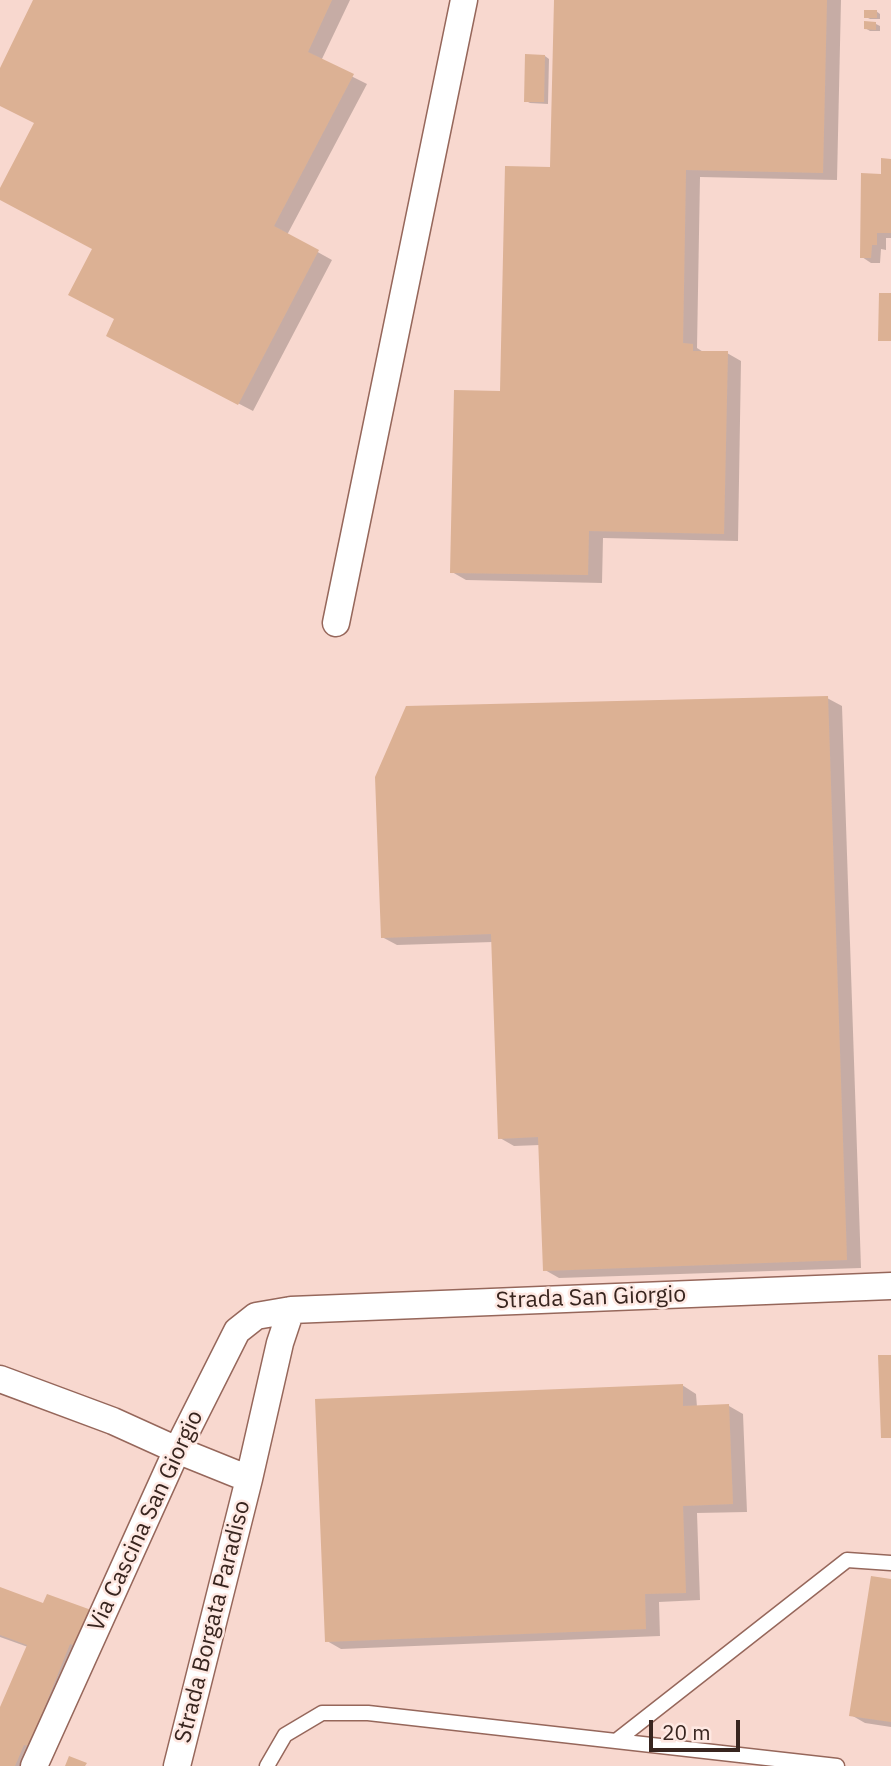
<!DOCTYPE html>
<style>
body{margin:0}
#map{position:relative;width:891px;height:1766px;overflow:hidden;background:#f8d8cf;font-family:"IBM Plex Sans",sans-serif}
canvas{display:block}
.scale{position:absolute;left:649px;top:1720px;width:91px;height:32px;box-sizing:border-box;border:4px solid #38251f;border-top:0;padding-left:9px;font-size:21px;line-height:24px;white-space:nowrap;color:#38251f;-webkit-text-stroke:5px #fee8e2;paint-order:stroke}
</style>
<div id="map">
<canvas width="891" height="1766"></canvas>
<div class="scale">20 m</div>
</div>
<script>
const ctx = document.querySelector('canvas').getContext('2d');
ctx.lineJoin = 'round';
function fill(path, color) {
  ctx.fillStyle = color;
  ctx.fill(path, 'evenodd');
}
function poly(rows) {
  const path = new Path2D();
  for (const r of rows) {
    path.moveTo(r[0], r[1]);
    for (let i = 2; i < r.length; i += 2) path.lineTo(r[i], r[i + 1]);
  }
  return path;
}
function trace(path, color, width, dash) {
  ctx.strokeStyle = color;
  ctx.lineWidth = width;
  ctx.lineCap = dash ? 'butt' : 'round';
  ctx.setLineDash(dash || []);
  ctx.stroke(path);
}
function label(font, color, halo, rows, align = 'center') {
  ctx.font = font + ' "IBM Plex Sans",sans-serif';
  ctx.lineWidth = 5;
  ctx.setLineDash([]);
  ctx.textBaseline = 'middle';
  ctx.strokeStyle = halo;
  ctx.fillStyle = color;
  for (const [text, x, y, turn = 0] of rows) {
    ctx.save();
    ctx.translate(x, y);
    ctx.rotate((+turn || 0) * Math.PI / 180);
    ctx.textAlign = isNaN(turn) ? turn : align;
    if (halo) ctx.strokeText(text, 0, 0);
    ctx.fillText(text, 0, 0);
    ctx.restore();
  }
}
const shadow = poly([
 [35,0,350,0,321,61,367,84,287,235,332,260,253,411,122,343,116,319,94,249,0,198,0,192,36,123,0,104,0,73],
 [556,0,841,0,837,180,700,177,697,348,705,353,727,353,741,361,738,541,603,538,602,583,466,580,452,572,502,393,552,169],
 [876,11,880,14,880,19,870,19,866,17],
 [876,24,880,26,880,31,870,31,865,28],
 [545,56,549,59,548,104,530,103,526,101],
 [891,160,891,238,886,238,886,250,881,249,880,263,871,263,862,257],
 [827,698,842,706,861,1268,559,1278,545,1270,540,1145,514,1146,500,1138,493,942,397,945,382,937],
 [682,1385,696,1394,697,1407,729,1406,743,1414,747,1512,697,1513,700,1600,659,1602,660,1636,341,1649,327,1641],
 [891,1581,891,1727,865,1723,851,1715],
 [0,1588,44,1606,93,1613,38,1766,0,1766,0,1712,28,1647,0,1637]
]);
const building = poly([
 [33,0,332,0,308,52,354,74,274,226,319,250,238,405,106,336,114,319,68,295,92,249,0,200,0,188,34,123,0,106,0,68],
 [554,0,827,0,823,173,686,170,683,343,693,344,693,351,728,351,724,534,589,531,588,575,450,573,454,390,500,391,505,166,550,167],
 [864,10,877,10,877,18,864,18],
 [864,21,876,22,876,30,864,29],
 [525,54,545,55,544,102,524,102],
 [881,158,891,159,891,233,877,233,877,245,872,245,871,258,860,258,861,173,881,174],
 [879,293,891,293,891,341,878,341],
 [828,696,847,1260,543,1271,538,1137,498,1139,491,934,381,938,375,777,406,706],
 [878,1355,891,1355,891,1438,881,1438],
 [683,1384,683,1406,729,1404,733,1504,683,1506,686,1593,645,1594,646,1629,325,1642,315,1399],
 [871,1576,891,1579,891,1722,849,1716],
 [0,1587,43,1603,47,1594,94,1611,79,1647,70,1644,29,1746,24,1745,15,1766,0,1766,0,1707,27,1645,0,1635],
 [69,1756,87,1763,85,1766,65,1766]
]);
const service = poly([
 [616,1741,847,1560,891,1563],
 [267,1766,285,1735,322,1713,368,1713,837,1766]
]);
const minor = poly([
 [336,623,464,0],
 [0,1379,113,1421,177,1450,249,1479],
 [34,1766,177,1450,237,1331,256,1316,291,1310,891,1286],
 [177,1766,249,1479,280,1343,291,1310]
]);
const streetNames = [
 ["Strada San Giorgio",591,1298,-2],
 ["Via Cascina San Giorgio",146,1521,-65],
 ["Strada Borgata Paradiso",213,1622,-76]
];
fill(shadow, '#0003');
fill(building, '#dcb194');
trace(service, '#96675b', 17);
trace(minor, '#96675b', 29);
trace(service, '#fff', 14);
trace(minor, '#fff', 26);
label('23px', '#38251f', '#fee8e2', streetNames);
</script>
